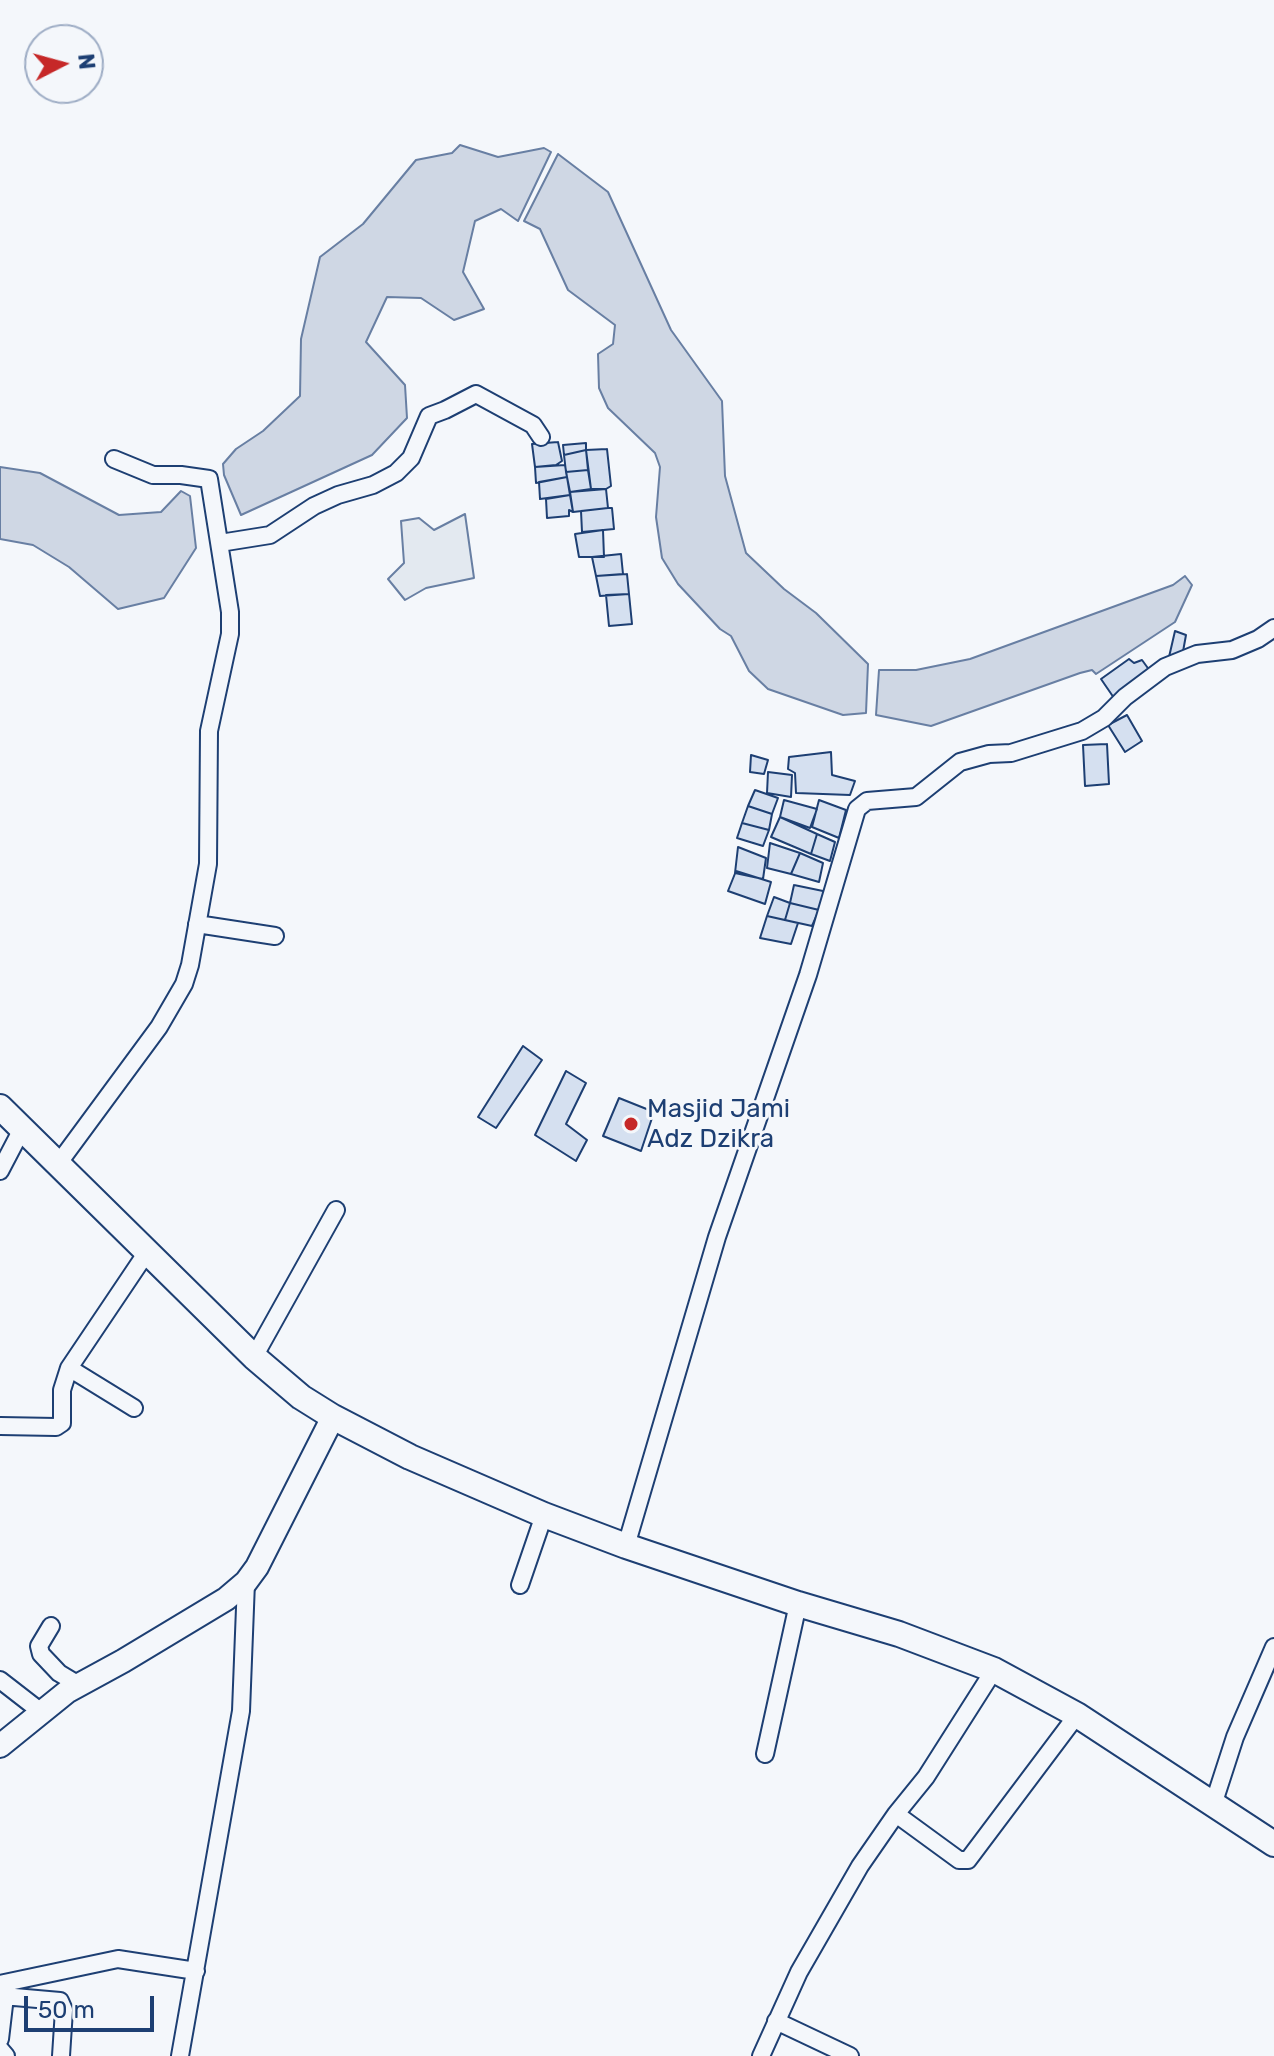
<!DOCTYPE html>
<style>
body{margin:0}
#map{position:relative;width:1274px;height:2056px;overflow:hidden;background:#f4f7fb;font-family:Rubik,sans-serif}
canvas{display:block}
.north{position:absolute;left:24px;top:24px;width:80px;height:80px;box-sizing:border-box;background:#f4f7fb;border:2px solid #9eadc5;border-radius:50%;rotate:84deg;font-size:22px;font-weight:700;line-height:32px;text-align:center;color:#1d3f73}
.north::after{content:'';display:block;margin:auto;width:28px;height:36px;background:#c62828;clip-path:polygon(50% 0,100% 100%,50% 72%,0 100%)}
.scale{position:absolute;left:24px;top:1996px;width:130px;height:36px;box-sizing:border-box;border:4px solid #1d3f73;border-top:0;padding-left:10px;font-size:24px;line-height:28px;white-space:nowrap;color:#1d3f73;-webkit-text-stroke:6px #f4f7fb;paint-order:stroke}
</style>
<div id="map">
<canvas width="1274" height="2056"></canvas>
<div class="north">N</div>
<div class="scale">50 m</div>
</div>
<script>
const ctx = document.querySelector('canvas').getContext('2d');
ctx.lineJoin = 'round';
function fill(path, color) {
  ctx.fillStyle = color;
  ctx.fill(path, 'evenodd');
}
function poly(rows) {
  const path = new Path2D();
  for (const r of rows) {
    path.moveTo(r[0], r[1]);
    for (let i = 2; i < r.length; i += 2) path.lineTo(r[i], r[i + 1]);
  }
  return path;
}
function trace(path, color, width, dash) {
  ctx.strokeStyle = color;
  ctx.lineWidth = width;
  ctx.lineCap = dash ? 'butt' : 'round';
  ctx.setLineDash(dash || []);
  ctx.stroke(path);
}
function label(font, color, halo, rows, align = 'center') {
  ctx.font = font + ' Rubik,sans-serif';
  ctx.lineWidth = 6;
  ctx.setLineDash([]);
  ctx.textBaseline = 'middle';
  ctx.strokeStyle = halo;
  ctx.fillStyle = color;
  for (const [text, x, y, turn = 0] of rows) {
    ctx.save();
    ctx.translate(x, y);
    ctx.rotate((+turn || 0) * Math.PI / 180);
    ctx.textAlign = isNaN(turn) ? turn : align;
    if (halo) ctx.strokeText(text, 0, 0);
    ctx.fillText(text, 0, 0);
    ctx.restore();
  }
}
const green = poly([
 [465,514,474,578,426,588,405,600,388,579,404,563,401,521,419,518,434,530,465,514]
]);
const water = poly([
 [460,145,498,157,544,148,551,152,518,221,501,209,475,221,463,272,484,309,454,320,421,298,387,297,366,342,405,385,407,418,372,455,241,515,224,475,223,464,236,449,263,431,300,396,301,339,320,257,363,224,416,160,452,153,460,145],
 [558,154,608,192,671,330,722,401,725,476,746,553,784,589,816,613,868,664,866,713,843,715,768,689,749,671,731,636,720,629,678,584,662,558,656,517,660,467,655,453,608,408,599,388,598,354,613,344,615,325,568,290,540,229,524,221,558,154],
 [0,467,40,473,119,515,161,512,181,491,190,496,196,548,164,598,118,609,69,567,33,545,0,539,0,467],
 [1185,576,1192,585,1175,622,1096,674,1092,670,1080,673,931,726,876,715,879,670,916,670,970,659,1173,585,1185,576]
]);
const building = poly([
 [558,442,562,461,556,465,535,467,532,444,558,442],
 [586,443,586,450,564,455,563,445,586,443],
 [607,449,611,486,606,489,591,489,586,450,607,449],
 [586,450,588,470,566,472,564,455,586,450],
 [565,465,567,477,536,483,535,467,565,465],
 [588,470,591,489,570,492,566,472,588,470],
 [567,477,570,495,540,499,539,482,567,477],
 [606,489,608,508,573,512,570,492,606,489],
 [570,495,573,512,569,510,569,516,547,518,546,499,570,495],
 [608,508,612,508,614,529,582,532,581,511,608,508],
 [603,530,604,557,579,557,575,534,603,530],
 [621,554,623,574,596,576,592,557,621,554],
 [627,574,629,594,600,596,596,576,627,574],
 [629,594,632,624,609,626,606,595,629,594],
 [1175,631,1186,635,1182,657,1169,657,1175,631],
 [1129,659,1134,663,1142,660,1150,671,1114,698,1101,679,1129,659],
 [1127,715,1142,741,1125,752,1108,725,1127,715],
 [1107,744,1109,784,1085,786,1083,745,1107,744],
 [831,752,832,775,855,781,850,795,796,793,795,773,788,769,789,757,831,752],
 [751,755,768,760,764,774,750,772,751,755],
 [768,772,792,775,791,797,767,793,768,772],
 [755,790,778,798,772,814,748,806,755,790],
 [784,800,817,809,810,828,780,817,784,800],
 [819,800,846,810,839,838,812,827,819,800],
 [748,806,772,814,769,830,742,823,748,806],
 [780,817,817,834,811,854,771,837,780,817],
 [742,823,769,830,763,846,737,838,742,823],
 [817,834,835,842,830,861,811,854,817,834],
 [770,843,800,853,791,874,767,868,770,843],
 [738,847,766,858,763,879,735,873,738,847],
 [800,853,823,863,819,882,791,874,800,853],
 [736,871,771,882,765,904,728,891,736,871],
 [794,885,823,891,824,904,819,910,790,903,794,885],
 [774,897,790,903,785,920,767,916,774,897],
 [790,903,819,910,812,926,785,920,790,903],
 [767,916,798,923,791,944,760,938,767,916],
 [523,1046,542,1060,496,1128,478,1117,523,1046],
 [566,1071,586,1083,566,1124,587,1140,576,1161,535,1135,566,1071],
 [619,1098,654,1112,641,1151,603,1136,619,1098]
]);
const street = poly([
 [220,543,270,535,314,506,338,495,373,485,396,473,411,458,429,416,445,410,476,394,533,425,541,437],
 [197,924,275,936],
 [58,1164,159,1027,184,984,190,965,208,864,209,731,230,634,230,612,209,479,181,475,153,475,114,459],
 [0,1171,22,1129],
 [254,1357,336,1210],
 [69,1368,134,1408],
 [0,1426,56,1427,62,1423,62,1390,69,1368,147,1252],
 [626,1546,717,1237,808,975,857,809,867,801,916,797,960,762,989,754,1011,753,1082,731,1104,718,1125,697,1165,667,1197,654,1232,650,1258,639,1274,628],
 [520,1585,544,1515],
 [51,1626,39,1646,41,1654,59,1673,79,1685],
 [0,1680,40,1711],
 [765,1754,798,1604],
 [1213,1805,1235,1737,1274,1647],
 [896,1814,959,1860,968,1860,1077,1715],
 [0,1984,118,1959,196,1971],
 [3,1996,60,2001,64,2010,61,2056],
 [776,2021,850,2056],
 [0,2039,4,2005,2,1989],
 [0,2049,6,2056],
 [180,2056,241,1711,246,1582],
 [761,2056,799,1972,860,1866,896,1814,926,1777,994,1670]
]);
const secondary = poly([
 [0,1746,68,1691,123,1661,226,1599,246,1582,257,1567,333,1417]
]);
const primary = poly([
 [0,1107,254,1357,301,1397,333,1417,410,1457,544,1515,626,1546,798,1604,899,1634,994,1670,1077,1715,1274,1844]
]);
const markers = [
 [631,1124,8,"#c62828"]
];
const poiNames = [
 ["Masjid Jami",647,1109],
 ["Adz Dzikra",647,1139]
];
fill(green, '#e3e9f0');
trace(green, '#687fa3', 2);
fill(water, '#cfd7e4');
trace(water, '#687fa3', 2);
fill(building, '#d5e0f0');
trace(building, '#1d3f73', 2);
trace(street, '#1d3f73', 20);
trace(secondary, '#1d3f73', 26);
trace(primary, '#1d3f73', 28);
trace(street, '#f4f7fb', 16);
trace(secondary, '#f4f7fb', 22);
trace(primary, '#f4f7fb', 24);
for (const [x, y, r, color] of markers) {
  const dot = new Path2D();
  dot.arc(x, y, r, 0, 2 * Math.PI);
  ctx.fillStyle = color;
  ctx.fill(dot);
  trace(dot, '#f4f7fb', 3);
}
label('26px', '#1d3f73', '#f4f7fb', poiNames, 'left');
</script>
